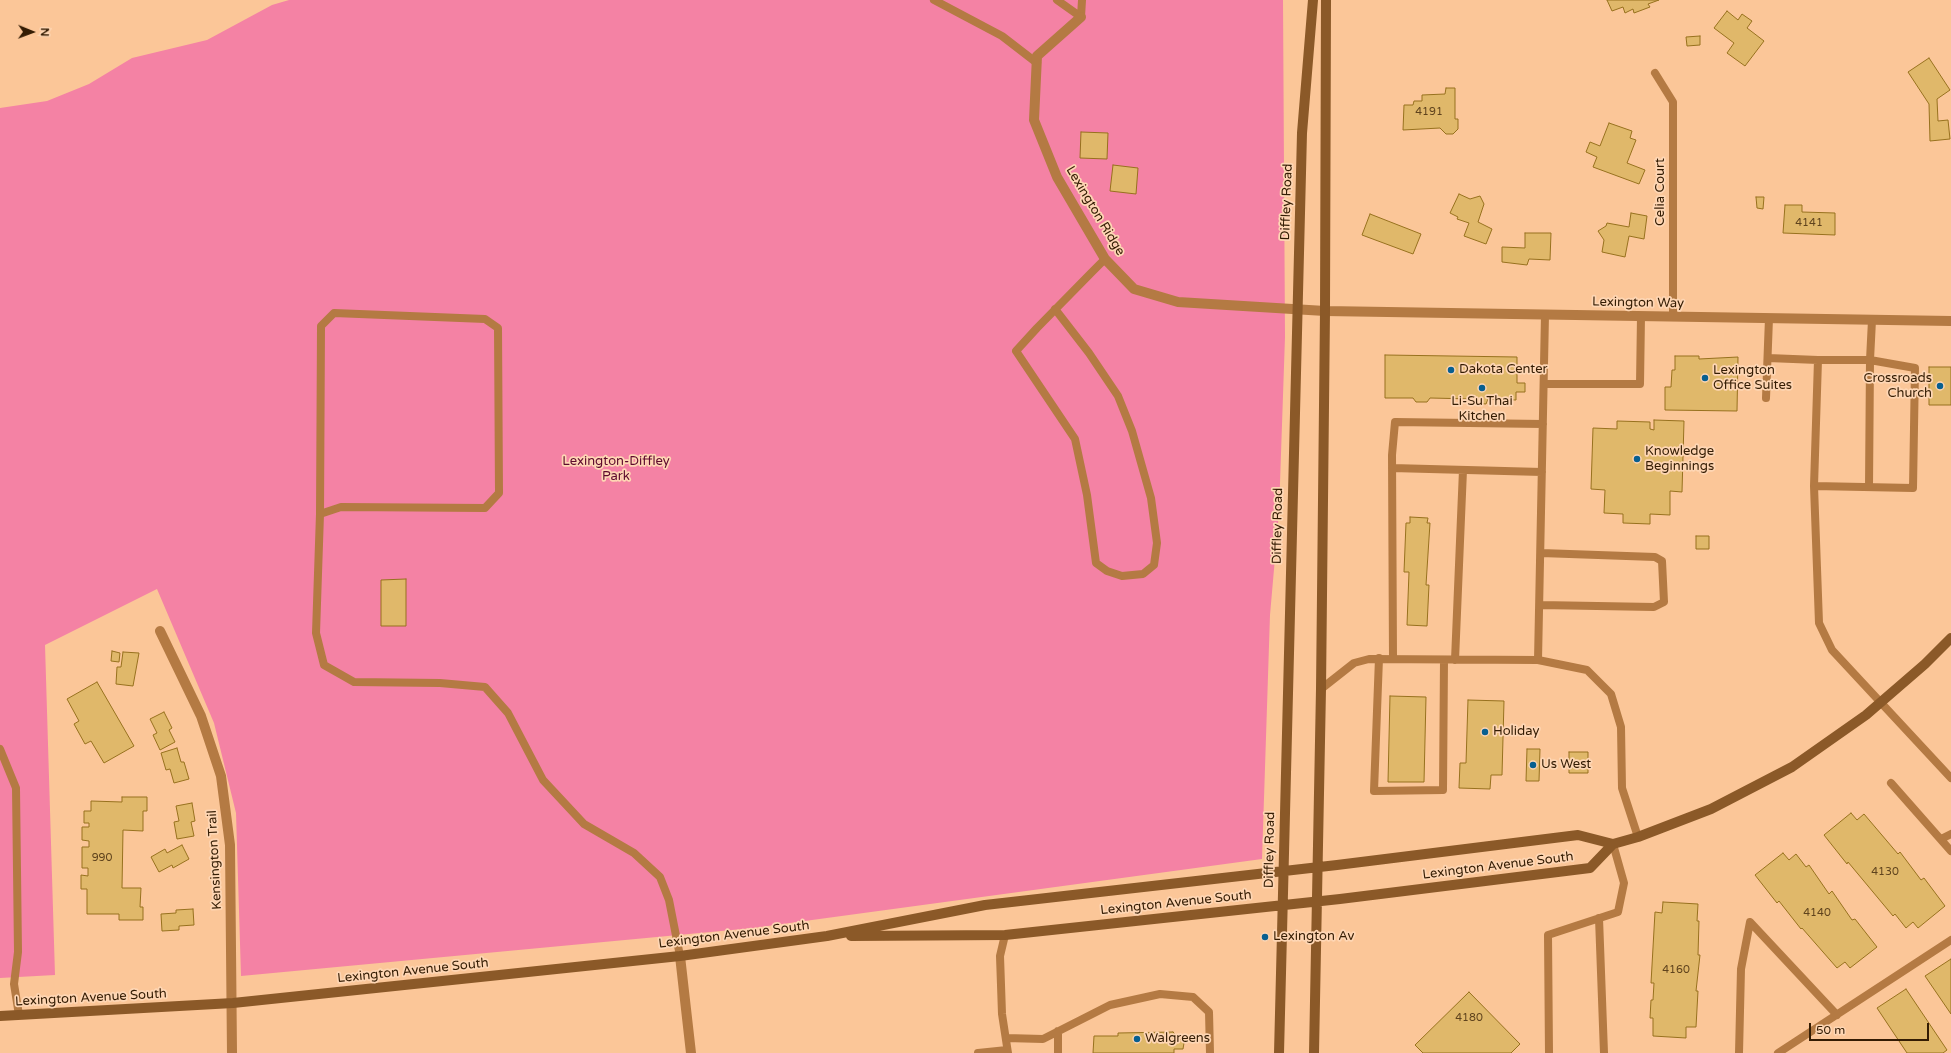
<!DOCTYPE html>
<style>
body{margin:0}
#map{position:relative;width:1951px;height:1053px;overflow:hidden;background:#fbc698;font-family:"Varela Round",sans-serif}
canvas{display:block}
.north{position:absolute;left:12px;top:12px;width:40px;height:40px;-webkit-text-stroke:3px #fed6b4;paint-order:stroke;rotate:91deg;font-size:11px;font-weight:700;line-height:16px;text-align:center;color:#341c03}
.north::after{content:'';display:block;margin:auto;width:14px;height:18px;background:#341c03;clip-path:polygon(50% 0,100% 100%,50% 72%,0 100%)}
.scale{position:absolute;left:1809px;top:1023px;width:120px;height:18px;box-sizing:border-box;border:2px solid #341c03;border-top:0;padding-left:5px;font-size:12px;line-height:14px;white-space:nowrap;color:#341c03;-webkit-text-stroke:3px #fed6b4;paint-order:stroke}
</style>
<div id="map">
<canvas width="1951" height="1053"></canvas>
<div class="north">N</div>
<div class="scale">50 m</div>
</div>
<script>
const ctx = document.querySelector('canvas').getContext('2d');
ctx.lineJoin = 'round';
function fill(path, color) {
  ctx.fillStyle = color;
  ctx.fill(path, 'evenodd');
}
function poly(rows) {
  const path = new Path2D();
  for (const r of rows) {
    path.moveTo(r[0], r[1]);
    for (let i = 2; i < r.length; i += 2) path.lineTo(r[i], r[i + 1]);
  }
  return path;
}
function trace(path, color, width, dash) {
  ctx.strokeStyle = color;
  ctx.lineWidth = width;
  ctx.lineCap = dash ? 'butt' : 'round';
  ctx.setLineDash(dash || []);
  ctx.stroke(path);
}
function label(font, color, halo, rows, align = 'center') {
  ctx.font = font + ' "Varela Round",sans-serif';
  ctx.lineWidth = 3.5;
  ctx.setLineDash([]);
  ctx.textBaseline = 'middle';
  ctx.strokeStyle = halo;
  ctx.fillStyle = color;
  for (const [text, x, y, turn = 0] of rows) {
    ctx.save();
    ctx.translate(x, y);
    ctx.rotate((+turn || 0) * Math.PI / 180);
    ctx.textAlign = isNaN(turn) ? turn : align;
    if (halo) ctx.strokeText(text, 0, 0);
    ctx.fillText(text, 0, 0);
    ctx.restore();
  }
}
const green = poly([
 [289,0,1283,0,1285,337,1279,512,1270,615,1262,859,753,928,241,976,236,813,214,723,157,589,45,645,55,975,0,978,0,108,47,101,89,84,132,58,207,40,272,5]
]);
const building = poly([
 [1607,0,1659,0,1648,4,1650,7,1634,13,1633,9,1625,13,1623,7,1612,11,1607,0],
 [1727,11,1738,20,1742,14,1752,21,1747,28,1764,41,1745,66,1727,53,1734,43,1714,28,1727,11],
 [1700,36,1700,45,1687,46,1686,37,1700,36],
 [1929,58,1950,90,1937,99,1938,121,1948,120,1950,139,1930,141,1929,104,1908,72,1929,58],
 [1446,88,1455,88,1455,119,1458,119,1458,129,1453,134,1446,134,1440,128,1403,130,1404,105,1413,105,1414,101,1422,101,1422,95,1445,94,1446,88],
 [1609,123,1632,131,1630,138,1636,140,1627,163,1645,170,1639,184,1593,167,1597,157,1586,152,1590,142,1600,146,1609,123],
 [1081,132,1108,133,1107,159,1080,158,1081,132],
 [1113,165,1138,168,1136,194,1110,191,1113,165],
 [1459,194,1470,199,1480,196,1484,204,1478,222,1492,229,1486,244,1464,236,1469,223,1457,219,1458,217,1450,213,1459,194],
 [1756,197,1764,197,1763,209,1757,208,1756,197],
 [1785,205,1802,205,1802,212,1835,213,1835,235,1783,233,1785,205],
 [1631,213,1647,216,1644,239,1629,236,1625,257,1602,252,1604,240,1598,231,1606,226,1607,223,1629,227,1631,213],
 [1370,214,1421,234,1413,254,1362,235,1370,214],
 [1525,233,1551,233,1550,260,1529,259,1527,265,1502,262,1502,247,1525,248,1525,233],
 [1385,355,1517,357,1517,383,1525,383,1525,392,1516,392,1516,400,1488,399,1486,404,1475,403,1473,399,1430,398,1427,402,1416,402,1413,398,1385,398,1385,355],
 [1675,356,1699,356,1699,359,1738,357,1737,411,1665,410,1665,387,1671,387,1672,370,1675,370,1675,356],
 [1929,367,1951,367,1951,405,1929,405,1929,367],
 [1654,420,1684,421,1682,492,1670,491,1670,515,1650,514,1650,524,1623,523,1623,514,1604,513,1605,490,1591,489,1593,428,1617,429,1617,421,1650,422,1650,429,1654,430,1654,420],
 [1410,517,1428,518,1427,523,1430,523,1426,585,1429,585,1427,626,1407,625,1409,572,1404,572,1406,523,1410,523,1410,517],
 [1696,536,1709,536,1709,549,1696,549,1696,536],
 [406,579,406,626,381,626,381,580,406,579],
 [112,651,120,653,119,662,111,661,112,651],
 [123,652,139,653,133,686,116,684,117,667,121,667,123,652],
 [97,682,134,746,104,763,91,741,85,744,74,724,79,721,67,699,97,682],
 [1390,696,1426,697,1424,782,1388,782,1390,696],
 [1468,700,1504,701,1502,775,1491,775,1490,789,1459,788,1460,763,1466,763,1468,700],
 [164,712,172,728,169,730,175,742,160,750,153,735,157,733,150,719,164,712],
 [177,748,181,762,184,762,189,779,174,783,170,769,166,770,161,753,177,748],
 [1527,749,1540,749,1539,781,1526,781,1527,749],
 [1569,752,1588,752,1588,773,1569,773,1569,752],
 [122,797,147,797,147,811,143,811,143,831,123,830,122,888,141,888,140,907,143,907,143,920,119,920,119,914,87,914,87,889,81,889,81,875,88,876,88,868,82,868,82,847,89,847,89,841,82,840,82,827,89,827,89,823,84,823,84,811,91,811,91,801,122,802,122,797],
 [192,803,195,821,191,822,194,836,177,839,174,822,179,821,176,806,192,803],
 [1851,813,1857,820,1864,814,1898,854,1900,852,1921,880,1924,878,1945,906,1918,928,1913,922,1906,928,1895,914,1893,916,1848,862,1847,864,1824,835,1851,813],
 [182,845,189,859,173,868,172,865,159,872,151,857,165,849,167,853,182,845],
 [1783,853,1789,860,1796,854,1806,867,1809,865,1829,894,1832,891,1852,920,1855,919,1877,947,1850,968,1845,962,1837,968,1802,928,1801,929,1779,901,1777,903,1755,875,1783,853],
 [1663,902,1698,904,1697,921,1699,921,1698,955,1700,955,1696,991,1698,991,1696,1027,1686,1027,1686,1038,1653,1036,1653,1018,1650,1018,1651,1000,1653,1000,1654,983,1651,983,1655,912,1662,913,1663,902],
 [193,909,194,925,179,926,179,930,162,931,161,914,176,913,176,910,193,909],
 [1951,959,1951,1014,1925,976,1951,959],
 [1906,989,1947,1050,1943,1053,1907,1053,1877,1008,1906,989],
 [1469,992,1520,1044,1511,1053,1423,1053,1415,1045,1469,992],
 [1173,1032,1184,1043,1183,1049,1174,1049,1174,1053,1093,1053,1094,1036,1118,1036,1118,1033,1173,1032]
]);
const lane = poly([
 [934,0,1002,36,1037,63],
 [1057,0,1081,17,1082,0],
 [1655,73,1673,102,1673,317],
 [1055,309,1089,353,1118,396,1132,431,1151,498,1157,543,1154,565,1143,574,1122,576,1107,571,1096,563,1087,495,1075,439,1016,351,1037,328,1092,272,1105,259],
 [1768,358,1818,360],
 [1818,360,1870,360,1915,368,1913,488,1814,486,1818,360],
 [1544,384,1640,384,1641,316],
 [1766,398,1769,318],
 [1392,468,1542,472],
 [1814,486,1819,623,1832,650,1951,778],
 [1869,487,1870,360,1872,320],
 [320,514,321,326,334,313,485,319,498,328,499,493,485,508,341,507,320,514,316,633,324,665,354,682,440,683,485,687,508,713,543,780,584,824,634,853,660,877,669,900,680,956],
 [1540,605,1654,607,1664,602,1662,561,1655,557,1541,553],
 [1379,658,1374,791,1443,790,1444,660],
 [1393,659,1392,455,1395,422,1543,424],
 [1455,660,1463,470],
 [1538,660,1545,315],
 [1321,689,1354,663,1369,659,1538,660,1587,670,1611,694,1621,727,1622,788,1638,837],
 [0,749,16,788,18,952,14,984,19,1015],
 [1891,783,1951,851],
 [1941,839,1951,834],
 [1599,918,1604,1053],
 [1005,935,1000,956,1002,1014,1008,1053],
 [1006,1038,1043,1039,1110,1005,1160,994,1193,997,1209,1012,1210,1053],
 [978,1053,1007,1050],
 [1058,1053,1058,1031],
 [1549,1053,1548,935,1618,912,1624,883,1613,844],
 [1739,1053,1741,969,1750,922,1837,1015],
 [1778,1053,1951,940]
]);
const street = poly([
 [1081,17,1037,56,1034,120,1057,177,1105,259,1134,289,1178,302,1325,311,1951,321],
 [160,631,201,716,221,776,230,845,232,1053],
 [680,956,691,1053]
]);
const secondary = poly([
 [851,936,1005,935,1340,899,1590,868,1613,844],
 [0,1016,233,1003,680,956,827,936,985,905,1337,865,1578,835,1613,844,1638,837,1711,809,1792,767,1866,715,1925,664,1951,638],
 [1279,1053,1302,133,1313,0],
 [1314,1053,1321,689,1325,311,1326,0]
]);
const markers = [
 [1451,370,4,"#085f90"],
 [1705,378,4,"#085f90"],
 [1940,386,4,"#085f90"],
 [1482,388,4,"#085f90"],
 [1637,459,4,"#085f90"],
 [1485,732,4,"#085f90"],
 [1533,765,4,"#085f90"],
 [1265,937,4,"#085f90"],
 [1137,1039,4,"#085f90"]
];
const numberNames = [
 ["4191",1429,112],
 ["4141",1809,223],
 ["990",102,858],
 ["4130",1885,872],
 ["4140",1817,913],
 ["4160",1676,970],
 ["4180",1469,1018]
];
const streetNames = [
 ["Celia Court",1661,192,-90],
 ["Diffley Road",1287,202,-88],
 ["Lexington Ridge",1095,211,59],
 ["Lexington Way",1638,303,1],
 ["Diffley Road",1278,526,-89],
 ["Diffley Road",1270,850,-89],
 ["Kensington Trail",215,860,-93],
 ["Lexington Avenue South",1498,866,-7],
 ["Lexington Avenue South",1176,903,-6],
 ["Lexington Avenue South",734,935,-7],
 ["Lexington Avenue South",413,971,-6],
 ["Lexington Avenue South",91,998,-3]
];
const poiNames = [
 ["Dakota Center",1459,370],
 ["Lexington",1713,371],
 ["Office Suites",1713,386],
 ["Crossroads",1932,379,"right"],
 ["Church",1932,394,"right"],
 ["Li-Su Thai",1482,402,"center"],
 ["Kitchen",1482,417,"center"],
 ["Knowledge",1645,452],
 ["Beginnings",1645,467],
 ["Holiday",1493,732],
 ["Us West",1541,765],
 ["Lexington Av",1273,937],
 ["Walgreens",1145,1039]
];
const parkNames = [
 ["Lexington-Diffley",616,462],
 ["Park",616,477]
];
fill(green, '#f482a4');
fill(building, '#e0b86a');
trace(building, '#97711e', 1);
trace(lane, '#b47a43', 8);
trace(street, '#b47a43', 10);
trace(secondary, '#8b5928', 10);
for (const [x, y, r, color] of markers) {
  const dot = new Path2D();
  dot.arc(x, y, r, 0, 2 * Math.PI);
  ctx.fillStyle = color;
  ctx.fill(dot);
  trace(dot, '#fed6b4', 1.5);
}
label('11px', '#5f431d', null, numberNames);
label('13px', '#341c03', '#fed6b4', streetNames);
label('13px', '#341c03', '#fed6b4', poiNames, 'left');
label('13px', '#5e0a2e', '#fed6b4', parkNames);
</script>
